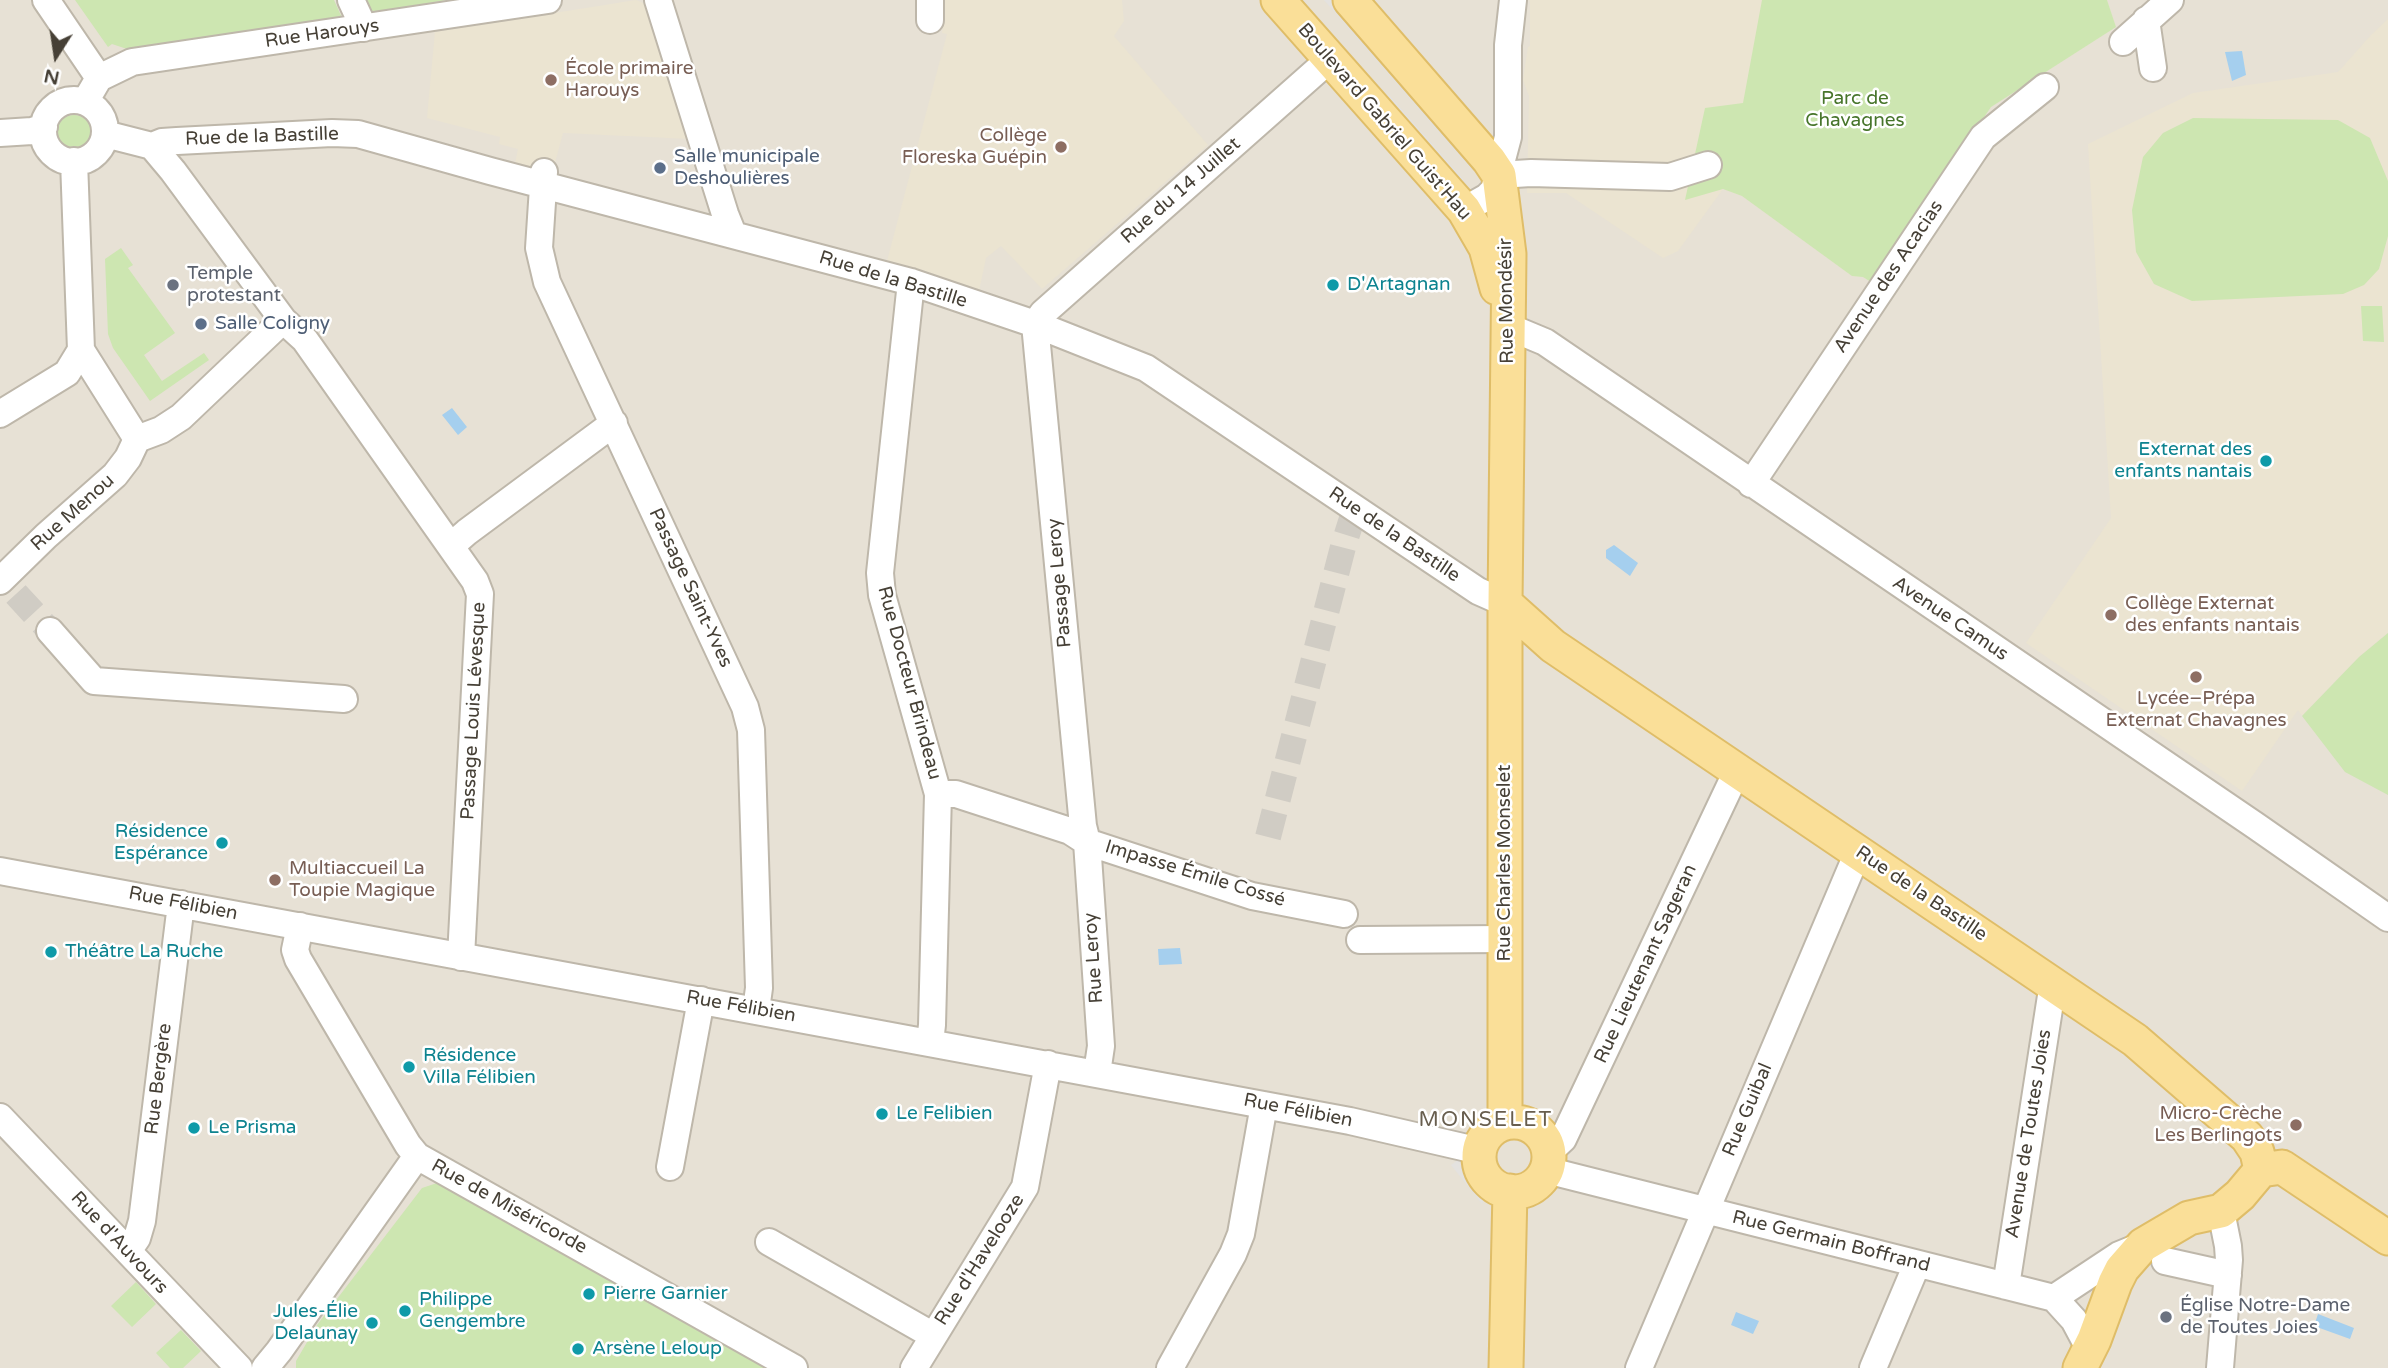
<!DOCTYPE html>
<meta charset="utf-8">
<style>
body{margin:0}
#map{position:relative;width:2388px;height:1368px;overflow:hidden;background:#f3efe7;font-family:"Varela Round",sans-serif}
canvas{display:block}
.north{position:absolute;left:21px;top:21px;width:70px;height:70px;-webkit-text-stroke:5px #fff;paint-order:stroke;rotate:192deg;font-size:19px;font-weight:700;line-height:28px;text-align:center;color:#464036}
.north::after{content:'';display:block;margin:auto;width:24px;height:32px;background:#464036;clip-path:polygon(50% 0,100% 100%,50% 72%,0 100%)}
</style>
<div id="map">
<canvas width="2388" height="1368"></canvas>
<div class="north">N</div>
</div>
<script>
const ctx = document.querySelector('canvas').getContext('2d');
ctx.lineJoin = 'round';
function fill(path, color) {
  ctx.fillStyle = color;
  ctx.fill(path, 'evenodd');
}
function poly(rows) {
  const path = new Path2D();
  for (const r of rows) {
    if (r.length === 3) {
      path.moveTo(r[0] + r[2], r[1]);
      path.arc(r[0], r[1], r[2], 0, 2 * Math.PI);
      continue;
    }
    path.moveTo(r[0], r[1]);
    for (let i = 2; i < r.length; i += 2) path.lineTo(r[i], r[i + 1]);
  }
  return path;
}
function trace(path, color, width, dash) {
  ctx.strokeStyle = color;
  ctx.lineWidth = width;
  ctx.lineCap = dash ? 'butt' : 'round';
  ctx.setLineDash(dash || []);
  ctx.stroke(path);
}
function label(font, color, halo, rows, align = 'center') {
  ctx.font = font + ' "Varela Round",sans-serif';
  ctx.lineWidth = 5;
  ctx.setLineDash([]);
  ctx.textBaseline = 'middle';
  ctx.strokeStyle = halo;
  ctx.fillStyle = color;
  for (const [text, x, y, turn = 0] of rows) {
    ctx.save();
    ctx.translate(x, y);
    ctx.rotate((+turn || 0) * Math.PI / 180);
    ctx.textAlign = isNaN(turn) ? turn : align;
    if (halo) ctx.strokeText(text, 0, 0);
    ctx.fillText(text, 0, 0);
    ctx.restore();
  }
}
const residential = poly([
 [0,0,2388,0,2388,1368,0,1368]
]);
const education = poly([
 [636,0,648,5,691,139,563,133,552,174,515,164,518,149,499,144,500,137,427,118,435,32],
 [942,0,1122,0,1124,21,1114,36,1208,145,1042,289,1001,246,986,258,979,291,934,274,887,261,947,34,942,33,945,11],
 [1528,0,2107,0,2116,27,1991,107,1871,282,1863,277,1852,276,1742,196,1723,189,1678,251,1663,258,1566,193,1527,193,1529,96,1523,80,1528,47,1530,46,1530,1],
 [2388,19,2388,633,2359,657,2302,716,2298,710,2242,791,2026,643,2111,518,2088,144,2193,93,2338,72,2371,35]
]);
const green = poly([
 [75,0,334,0,343,20,127,54,127,49,112,44,108,47],
 [364,0,447,0,369,13],
 [1762,0,2107,0,2116,27,1991,107,1871,282,1863,277,1852,276,1742,196,1723,189,1685,200,1705,108,1743,103],
 [74,132,17],
 [2193,118,2338,120,2370,138,2388,181,2388,236,2379,269,2364,285,2343,294,2192,301,2154,284,2136,252,2132,210,2143,157,2163,133],
 [121,248,133,265,128,268,175,333,144,355,162,381,204,353,209,360,150,401,113,348,108,334,105,259],
 [2361,306,2382,306,2384,342,2363,341],
 [2388,633,2388,795,2345,772,2302,716,2359,657],
 [437,1183,588,1262,768,1368,296,1368,296,1361,317,1325,422,1188],
 [136,1282,156,1304,132,1327,111,1306],
 [181,1330,201,1351,183,1368,170,1368,156,1353]
]);
const parking = poly([
 [1324,0,1340,0,1483,164,1471,169],
 [1371,95,1389,95,1463,179,1463,185],
 [1458,1160,1487,1190,1482,1204,1451,1165]
]);
const water = poly([
 [2242,51,2246,75,2232,81,2225,52],
 [452,408,467,427,458,435,442,415],
 [1614,545,1638,563,1630,576,1606,558,1606,550],
 [1180,948,1182,964,1159,965,1158,949],
 [1736,1312,1759,1321,1753,1334,1731,1325],
 [2318,1314,2354,1328,2350,1339,2314,1326]
]);
const minorTunnel = poly([
 [16,594,50,631],
 [1268,837,1343,547,1355,509]
]);
const minor = poly([
 [46,0,99,78],
 [351,0,364,28],
 [658,0,725,214,733,234],
 [930,20,930,0],
 [2146,20,2153,68],
 [2123,42,2170,0],
 [74,131,31],
 [85,102,99,78,132,62,548,0],
 [0,133,32,131,44,127],
 [105,134,152,146,173,171,283,320,305,340,475,581,480,594,461,957],
 [152,146,162,142,177,141,332,133,358,134,490,171,911,282,1035,324,1146,368,1478,591,1505,603],
 [74,161,81,350,137,439],
 [544,172,539,248,547,282,745,707,751,730,759,988,756,1010],
 [1499,175,1531,173,1670,177,1708,165],
 [1464,210,1487,197,1494,190,1508,137,1508,45,1513,0],
 [911,282,880,573,882,595,938,794,932,1025,930,1042],
 [1509,327,1545,342,2256,826,2388,918],
 [0,414,67,373,81,350],
 [137,439,161,430,181,417,283,320],
 [1751,484,1983,137,2045,87],
 [451,546,467,532,614,423],
 [0,581,46,536,115,475,128,458,137,439],
 [50,631,94,681,344,699],
 [938,794,956,794,1070,831,1087,842,1252,896,1344,914],
 [0,871,1350,1121,1480,1151],
 [300,926,295,950,298,959,408,1145,417,1156,794,1368],
 [1360,940,1505,939],
 [1097,1073,1101,1046,1087,842,1083,826,1035,324,1043,313,1330,59],
 [0,1117,239,1368],
 [1549,1152,1563,1139,1737,771],
 [670,1167,701,1000],
 [1546,1170,2054,1298,2074,1320,2090,1350],
 [769,1242,932,1335],
 [128,1251,137,1238,142,1221,181,904],
 [2165,1261,2228,1275],
 [2006,1286,2053,983],
 [2054,1298,2119,1255,2136,1248],
 [265,1368,279,1351,417,1156],
 [914,1368,1025,1187,1048,1064],
 [1170,1368,1233,1254,1241,1234,1264,1105],
 [1639,1368,1858,852],
 [1873,1368,1917,1264],
 [2220,1368,2229,1260,2228,1246,2221,1211]
]);
const major = poly([
 [1278,0,1464,210,1486,248,1497,288],
 [1350,0,1489,160,1499,175,1509,254,1505,603,1505,1123],
 [1505,603,1553,646,2135,1040,2247,1137,2257,1152,2261,1170],
 [1514,1157,35],
 [2261,1170,2282,1167,2388,1238],
 [1506,1368,1510,1191],
 [2080,1368,2094,1340,2115,1283,2122,1269,2143,1245,2189,1218,2221,1211,2240,1195,2261,1170]
]);
const markers = [
 [551,80,7,"#8d6e63"],
 [1061,147,7,"#8d6e63"],
 [660,168,7,"#5c6f8a"],
 [173,285,7,"#6b7280"],
 [1333,285,7,"#0f9aa8"],
 [201,324,7,"#5c6f8a"],
 [2266,461,7,"#0f9aa8"],
 [2111,615,7,"#8d6e63"],
 [2196,677,7,"#8d6e63"],
 [222,843,7,"#0f9aa8"],
 [275,880,7,"#8d6e63"],
 [51,952,7,"#0f9aa8"],
 [409,1067,7,"#0f9aa8"],
 [882,1114,7,"#0f9aa8"],
 [2296,1125,7,"#8d6e63"],
 [194,1128,7,"#0f9aa8"],
 [589,1294,7,"#0f9aa8"],
 [405,1311,7,"#0f9aa8"],
 [2166,1317,7,"#6b7280"],
 [372,1323,7,"#0f9aa8"],
 [578,1349,7,"#0f9aa8"]
];
const streetNames = [
 ["Rue Harouys",322,34,-8],
 ["Boulevard Gabriel Guist'Hau",1384,122,49],
 ["Rue de la Bastille",262,137,-2],
 ["Rue du 14 Juillet",1181,191,-41],
 ["Avenue des Acacias",1889,277,-56],
 ["Rue de la Bastille",893,280,17],
 ["Rue Mondésir",1507,301,-91],
 ["Rue Menou",73,513,-42],
 ["Rue de la Bastille",1394,535,34],
 ["Passage Leroy",1060,583,-95],
 ["Passage Saint-Yves",690,588,65],
 ["Avenue Camus",1950,619,34],
 ["Rue Docteur Brindeau",909,683,75],
 ["Passage Louis Lévesque",474,711,-87],
 ["Rue Charles Monselet",1505,863,-90],
 ["Impasse Émile Cossé",1195,874,17],
 ["Rue de la Bastille",1921,894,34],
 ["Rue Félibien",183,904,11],
 ["Rue Leroy",1094,958,-94],
 ["Rue Lieutenant Sageran",1646,964,-65],
 ["Rue Félibien",741,1007,10],
 ["Rue Bergère",159,1079,-83],
 ["Rue Guibal",1748,1110,-67],
 ["Rue Félibien",1298,1111,11],
 ["Avenue de Toutes Joies",2029,1134,-81],
 ["Rue de Miséricorde",509,1207,29],
 ["Rue Germain Boffrand",1831,1242,14],
 ["Rue d'Auvours",119,1243,47],
 ["Rue d'Havelooze",980,1260,-58]
];
const educationNames = [
 ["École primaire",565,69],
 ["Harouys",565,91],
 ["Collège",1047,136,"right"],
 ["Floreska Guépin",1047,158,"right"],
 ["Collège Externat",2125,604],
 ["des enfants nantais",2125,626],
 ["Lycée–Prépa",2196,699,"center"],
 ["Externat Chavagnes",2196,721,"center"],
 ["Multiaccueil La",289,869],
 ["Toupie Magique",289,891],
 ["Micro-Crèche",2282,1114,"right"],
 ["Les Berlingots",2282,1136,"right"]
];
const parkNames = [
 ["Parc de",1855,99],
 ["Chavagnes",1855,121]
];
const serviceNames = [
 ["Salle municipale",674,157],
 ["Deshoulières",674,179],
 ["Salle Coligny",215,324]
];
const worshipNames = [
 ["Temple",187,274],
 ["protestant",187,296],
 ["Église Notre-Dame",2180,1306],
 ["de Toutes Joies",2180,1328]
];
const cultureNames = [
 ["D'Artagnan",1347,285],
 ["Externat des",2252,450,"right"],
 ["enfants nantais",2252,472,"right"],
 ["Résidence",208,832,"right"],
 ["Espérance",208,854,"right"],
 ["Théâtre La Ruche",65,952],
 ["Résidence",423,1056],
 ["Villa Félibien",423,1078],
 ["Le Felibien",896,1114],
 ["Le Prisma",208,1128],
 ["Pierre Garnier",603,1294],
 ["Philippe",419,1300],
 ["Gengembre",419,1322],
 ["Jules-Élie",358,1312,"right"],
 ["Delaunay",358,1334,"right"],
 ["Arsène Leloup",592,1349]
];
const neighbourhoodNames = [
 ["MONSELET",1486,1120]
];
fill(residential, '#e7e1d5');
fill(education, '#ebe4d1');
fill(green, '#cde6b1');
fill(parking, '#e4e2df');
fill(water, '#a5cfee');
trace(minorTunnel, '#d0ccc4', 26, [26, 13]);
trace(minor, '#beb7aa', 30);
trace(major, '#dfbd68', 37);
trace(minor, '#fff', 26);
trace(major, '#fadf98', 33);
for (const [x, y, r, color] of markers) {
  const dot = new Path2D();
  dot.arc(x, y, r, 0, 2 * Math.PI);
  ctx.fillStyle = color;
  ctx.fill(dot);
  trace(dot, '#fff', 2.5);
}
label('19px', '#464036', '#fff', streetNames);
label('19px', '#785e54', '#fff', educationNames, 'left');
label('19px', '#47752b', '#fff', parkNames);
label('19px', '#4e5e75', '#fff', serviceNames, 'left');
label('19px', '#5b616d', '#fff', worshipNames, 'left');
label('19px', '#0d838f', '#fff', cultureNames, 'left');
ctx.letterSpacing = '2px';
label('21px', '#685e4e', '#fff', neighbourhoodNames);
ctx.letterSpacing = '0px';
</script>
